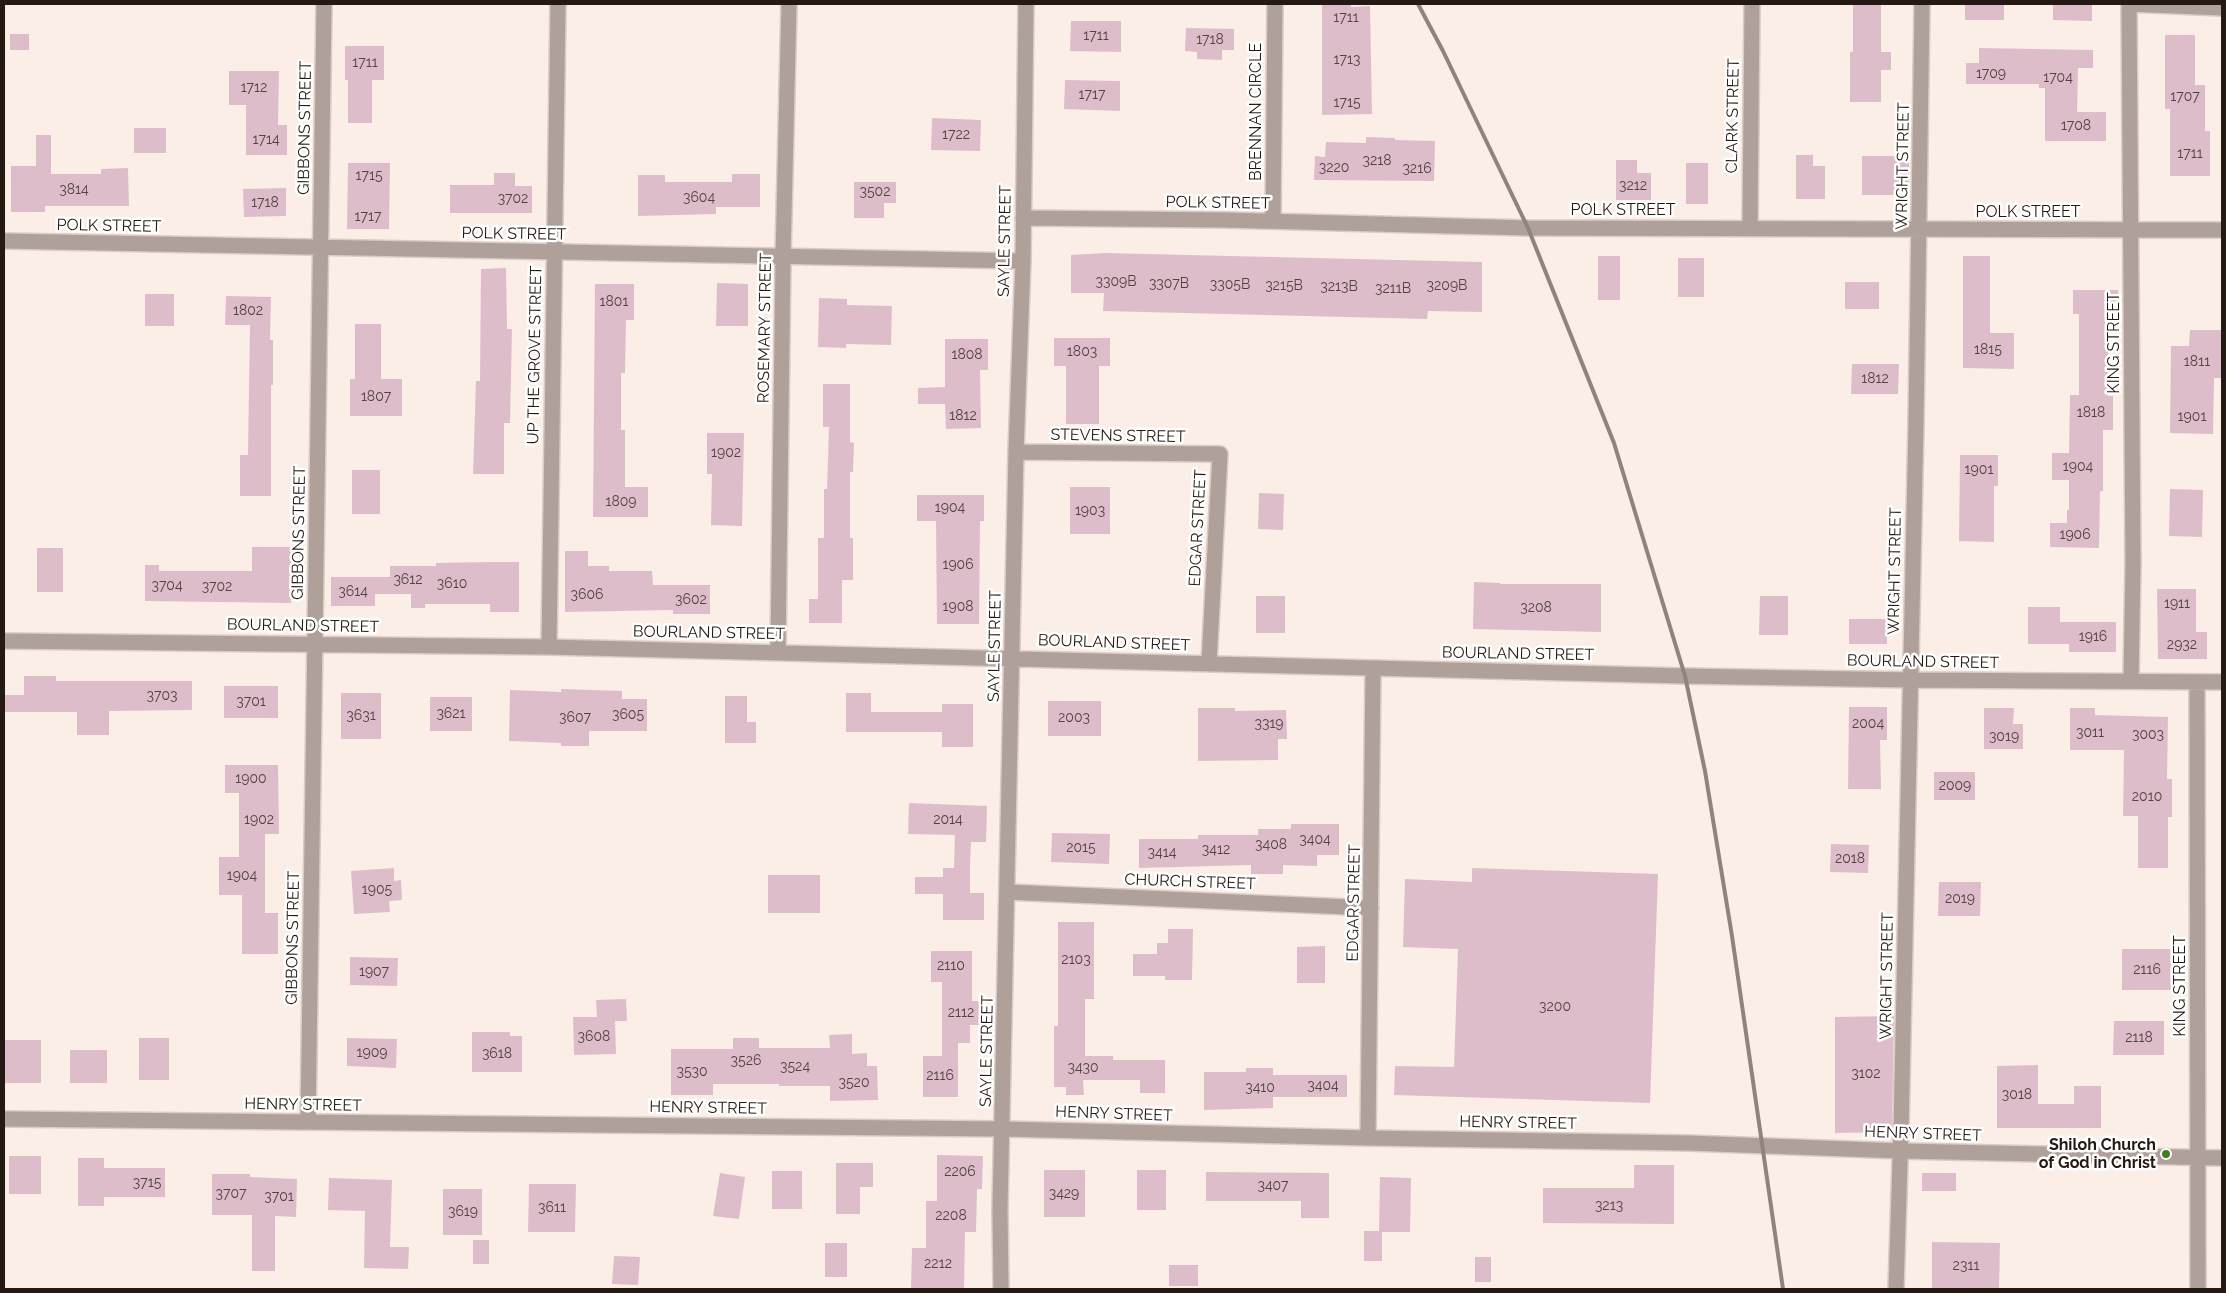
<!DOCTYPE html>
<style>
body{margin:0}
#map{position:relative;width:2226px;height:1293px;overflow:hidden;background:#fbeee7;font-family:Raleway,sans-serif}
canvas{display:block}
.frame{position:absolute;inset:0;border:5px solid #251914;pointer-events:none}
</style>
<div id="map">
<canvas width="2226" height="1293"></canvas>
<div class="frame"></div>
</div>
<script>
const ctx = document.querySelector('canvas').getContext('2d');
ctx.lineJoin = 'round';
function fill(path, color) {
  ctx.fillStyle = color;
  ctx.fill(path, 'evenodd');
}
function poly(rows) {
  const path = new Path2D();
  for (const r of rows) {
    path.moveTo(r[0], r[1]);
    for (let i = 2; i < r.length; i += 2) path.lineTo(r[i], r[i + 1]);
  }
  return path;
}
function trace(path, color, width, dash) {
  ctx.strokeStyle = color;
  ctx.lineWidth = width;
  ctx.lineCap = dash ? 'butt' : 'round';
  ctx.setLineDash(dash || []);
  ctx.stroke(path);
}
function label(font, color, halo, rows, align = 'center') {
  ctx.font = font + ' Raleway,sans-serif';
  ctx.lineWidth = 5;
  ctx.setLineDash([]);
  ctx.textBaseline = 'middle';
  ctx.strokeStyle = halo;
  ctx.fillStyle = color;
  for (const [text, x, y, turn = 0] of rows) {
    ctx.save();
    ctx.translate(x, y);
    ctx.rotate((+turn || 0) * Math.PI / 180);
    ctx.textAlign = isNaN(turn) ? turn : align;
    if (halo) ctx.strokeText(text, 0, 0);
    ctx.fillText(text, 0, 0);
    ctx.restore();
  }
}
const building = poly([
 [1322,4,1351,4,1351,7,1370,6,1372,114,1322,115],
 [1853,4,1881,4,1881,52,1891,52,1891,70,1881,70,1881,102,1850,102,1850,52,1853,52],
 [1965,4,2004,4,2004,20,1965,20],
 [2053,4,2092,4,2092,21,2053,20],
 [1071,21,1121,21,1121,52,1070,51],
 [1186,28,1234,29,1234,50,1222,50,1222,60,1197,59,1197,52,1185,51],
 [10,34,29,34,29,50,10,50],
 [2165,35,2195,35,2195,85,2205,85,2205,131,2210,131,2210,176,2170,176,2170,109,2165,109],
 [345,46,384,46,384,80,372,80,372,123,348,123,348,80,345,80],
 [1979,48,2093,50,2093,68,2078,68,2077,112,2106,112,2106,141,2045,141,2045,88,2039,88,2039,84,1966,84,1966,63,1979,63],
 [229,71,279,71,278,125,287,125,287,155,246,155,246,105,229,105],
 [1065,80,1120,81,1120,111,1064,109],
 [932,118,981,120,980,151,931,150],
 [134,128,166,128,166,153,134,153],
 [36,135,51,135,51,174,101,174,101,169,128,168,129,206,45,206,45,212,11,212,11,166,36,166],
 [1366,137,1395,138,1395,140,1435,141,1434,181,1314,180,1315,156,1325,157,1326,142,1366,143],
 [1796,155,1813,155,1813,166,1825,166,1825,199,1796,199],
 [1862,156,1909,156,1909,195,1862,195],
 [1616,160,1637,160,1637,173,1651,173,1651,200,1616,200],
 [348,163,390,163,389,229,347,229],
 [1686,163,1708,163,1708,204,1686,204],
 [494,173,515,173,515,186,532,186,532,213,450,213,450,185,494,185],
 [732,174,760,174,760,207,716,207,716,214,638,216,638,175,665,175,665,182,732,182],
 [854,182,896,182,896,203,884,203,884,218,854,218],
 [286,188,286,216,244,217,243,189],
 [1105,253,1482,262,1482,312,1428,311,1427,319,1103,311,1104,293,1071,293,1071,255],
 [1598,256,1620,256,1620,300,1598,300],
 [1963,256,1990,256,1990,333,2014,333,2014,369,1963,368],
 [1678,258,1704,258,1704,297,1678,297],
 [506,268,507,329,512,329,510,423,504,423,504,474,473,474,476,381,480,381,481,269],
 [1845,282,1879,282,1879,309,1845,309],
 [717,283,748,284,748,326,716,326],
 [595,284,634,284,634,320,626,320,625,373,621,373,621,430,625,430,625,487,648,487,648,517,593,517],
 [2073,290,2118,290,2118,314,2108,314,2108,396,2113,396,2113,430,2103,430,2103,491,2100,491,2099,548,2050,547,2050,523,2067,523,2067,510,2069,510,2069,480,2052,480,2052,453,2069,453,2070,395,2079,395,2079,314,2073,314],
 [145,294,174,294,174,326,145,326],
 [226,296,271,297,270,340,273,340,273,385,271,385,271,496,240,496,240,455,248,455,250,325,225,325],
 [819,298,847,299,847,305,892,306,891,345,846,344,846,348,818,347],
 [355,324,381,324,381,379,402,379,402,416,350,416,350,379,355,379],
 [2190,330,2222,330,2222,378,2214,378,2213,434,2170,433,2171,346,2189,346],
 [1054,338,1110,338,1110,366,1099,366,1099,424,1066,424,1066,366,1054,366],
 [945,339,988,339,988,370,980,370,981,428,946,429,945,404,918,404,918,388,945,387],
 [1852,364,1899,364,1898,394,1851,394],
 [823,384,850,384,850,442,854,443,853,472,850,472,850,538,853,538,853,580,842,580,842,623,809,623,809,599,818,599,818,538,824,538,824,489,827,489,829,427,823,427],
 [707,433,744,433,742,526,711,525,712,474,707,474],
 [1960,455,1998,455,1998,486,1994,486,1994,542,1959,541],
 [352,470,380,470,380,514,352,514],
 [1070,487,1110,487,1110,534,1070,534],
 [2170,489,2203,490,2202,537,2169,536],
 [1259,493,1284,494,1283,530,1258,529],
 [917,495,984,495,984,521,980,521,979,624,937,624,936,521,917,521],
 [252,547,291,547,291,603,145,601,145,565,159,565,159,571,252,571],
 [37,548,63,548,63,592,37,592],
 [565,551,588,551,588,566,609,566,609,571,652,571,653,585,710,585,710,614,673,614,673,610,565,612],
 [490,562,519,562,519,612,490,612,490,604,425,604,425,608,411,608,411,594,375,594,375,606,331,606,331,577,390,577,390,566,436,566,436,563],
 [1474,582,1500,583,1500,584,1601,584,1601,632,1473,629],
 [2157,589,2196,589,2196,632,2207,632,2207,659,2158,659],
 [1256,596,1285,596,1285,633,1256,633],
 [1760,596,1788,596,1788,635,1759,635],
 [2028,607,2060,607,2060,622,2116,622,2116,652,2069,652,2069,644,2028,644],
 [1849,619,1887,619,1887,644,1849,644],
 [24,676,56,676,56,681,192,681,192,710,109,711,109,735,77,735,77,712,4,712,4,695,24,695],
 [224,686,278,686,278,718,224,718],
 [561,689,622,691,622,699,647,699,647,731,589,731,589,746,561,746,561,743,509,741,510,690,561,692],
 [341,693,381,693,381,739,341,739],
 [846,693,871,693,871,712,942,712,942,704,973,704,973,747,942,747,942,732,846,732],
 [725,696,747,696,747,722,756,722,756,743,725,743],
 [430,697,472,697,472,731,430,731],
 [1048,701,1101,701,1101,736,1048,736],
 [1849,707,1887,707,1887,740,1880,740,1881,789,1848,789],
 [1198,708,1235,708,1235,711,1286,710,1287,739,1278,739,1278,760,1198,761],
 [1984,708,2014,708,2013,724,2023,724,2023,749,1984,749],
 [2070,708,2095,708,2095,715,2168,717,2167,779,2172,779,2172,817,2168,817,2168,868,2138,868,2138,816,2123,816,2124,750,2070,750],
 [225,765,278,765,279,834,265,834,265,913,278,913,278,954,242,954,242,895,219,895,219,857,239,857,239,793,225,793],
 [1934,772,1975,772,1975,800,1934,800],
 [909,803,987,806,986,842,971,842,970,865,970,893,984,893,984,920,943,920,943,894,915,894,915,877,943,877,943,868,954,868,955,835,908,834],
 [1291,824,1339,824,1339,855,1317,855,1317,866,1283,865,1283,874,1251,874,1251,865,1139,868,1139,839,1198,839,1198,835,1258,835,1258,829,1291,829],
 [1052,833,1110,834,1109,864,1051,862],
 [1831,844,1869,845,1868,873,1830,872],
 [394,868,394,881,401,880,402,900,389,901,390,912,354,914,351,871],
 [1472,868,1658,874,1650,1103,1394,1095,1395,1066,1454,1067,1458,949,1403,947,1405,879,1472,882],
 [768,875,820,875,820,913,768,913],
 [1939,882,1981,882,1980,916,1938,916],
 [1058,922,1094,922,1094,999,1085,999,1085,1056,1113,1056,1113,1060,1165,1060,1165,1093,1140,1093,1140,1080,1083,1080,1084,1095,1066,1095,1066,1087,1054,1087,1054,1026,1058,1026],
 [1168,929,1193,929,1192,980,1165,980,1165,976,1133,976,1133,954,1157,954,1157,943,1168,943],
 [1325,946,1325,983,1297,983,1297,947],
 [2122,949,2172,949,2172,990,2122,990],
 [931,951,972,951,972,1001,981,1001,981,1025,970,1025,970,1043,958,1043,958,1097,923,1097,923,1056,942,1056,942,982,931,982],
 [350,957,398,958,397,986,350,985],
 [626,999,627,1021,615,1021,616,1054,574,1055,573,1017,597,1017,596,1000],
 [1894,1016,1892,1132,1835,1133,1835,1017],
 [2114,1021,2164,1021,2164,1055,2113,1055],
 [472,1032,510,1032,510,1036,522,1036,522,1072,472,1072],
 [852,1034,852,1054,867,1053,867,1066,877,1066,878,1100,830,1101,830,1086,779,1086,779,1084,713,1084,713,1095,671,1095,671,1049,733,1049,733,1038,759,1038,759,1048,830,1048,829,1035],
 [139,1038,169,1038,169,1080,139,1080],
 [347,1038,397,1039,396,1068,347,1066],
 [4,1040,41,1040,41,1083,4,1083],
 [70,1050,107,1050,107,1083,70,1083],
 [2038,1065,2038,1104,2074,1104,2074,1086,2101,1086,2101,1128,1997,1128,1997,1066],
 [1246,1068,1273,1068,1273,1075,1347,1075,1347,1097,1273,1097,1273,1108,1204,1110,1204,1072,1246,1072],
 [937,1155,983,1156,982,1189,977,1189,976,1232,965,1232,964,1289,911,1289,912,1248,926,1248,926,1201,937,1201],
 [9,1156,41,1156,41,1194,9,1194],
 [78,1158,104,1158,104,1168,165,1168,165,1197,104,1197,104,1206,78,1206],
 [836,1163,873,1163,873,1187,860,1187,860,1214,836,1214],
 [1634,1165,1674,1165,1674,1224,1543,1223,1543,1188,1634,1188],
 [1044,1170,1085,1170,1085,1217,1044,1217],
 [1137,1170,1166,1170,1166,1210,1137,1210],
 [772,1171,802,1171,802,1209,772,1209],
 [1206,1172,1329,1173,1329,1218,1301,1218,1301,1201,1206,1201],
 [720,1173,745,1177,739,1219,713,1216],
 [1922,1173,1956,1173,1956,1191,1922,1191],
 [212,1174,250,1174,250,1177,297,1179,296,1217,275,1216,275,1271,252,1271,252,1215,212,1215],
 [1380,1177,1411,1178,1410,1232,1382,1232,1382,1261,1364,1261,1364,1231,1379,1231],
 [329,1178,392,1180,390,1247,409,1247,408,1269,364,1268,365,1211,328,1210],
 [529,1184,576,1184,575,1232,528,1232],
 [443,1189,482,1189,482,1235,443,1235],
 [473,1240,489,1240,489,1264,473,1264],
 [1932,1242,2000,1243,1999,1289,1932,1289],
 [825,1243,847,1243,847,1277,825,1277],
 [614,1256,640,1257,638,1285,612,1284],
 [1475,1257,1491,1257,1491,1282,1475,1282],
 [1169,1265,1198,1265,1198,1286,1169,1286]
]);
const street = poly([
 [2129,4,2133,565,2131,681],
 [2129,4,2222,8],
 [1023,218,1225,220,1528,228,2222,230],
 [1273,221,1275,4],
 [1750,228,1752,4],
 [4,241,1023,261],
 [1016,452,1220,454,1209,663],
 [4,641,549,647,1685,676,1911,680,2222,682],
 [549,647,558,4],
 [778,652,783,257,789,4],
 [2197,682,2198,1289],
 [1007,892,1371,908],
 [4,1119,1003,1129,1368,1138,1688,1143,1901,1151,2222,1158],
 [308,1122,324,4],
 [1368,1138,1373,668],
 [1001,1289,1000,1209,1016,452,1023,261,1026,4],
 [1896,1289,1901,1130,1916,424,1922,4]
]);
const rail = poly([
 [1418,4,1443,51,1528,228,1614,443,1685,676,1705,771,1732,936,1783,1289]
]);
const markers = [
 [2166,1154,5,"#407f1f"]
];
const numberNames = [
 ["1711",1346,18],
 ["1711",1096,36],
 ["1718",1210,40],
 ["1713",1347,60],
 ["1711",365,63],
 ["1709",1991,74],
 ["1704",2058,78],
 ["1712",254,88],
 ["1717",1092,95],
 ["1707",2185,97],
 ["1715",1347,103],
 ["1708",2076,126],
 ["1722",956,135],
 ["1714",266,140],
 ["1711",2190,154],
 ["3218",1377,161],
 ["3220",1334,168],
 ["3216",1417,169],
 ["1715",369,176],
 ["3212",1633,186],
 ["3814",74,190],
 ["3502",875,192],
 ["3604",699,198],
 ["3702",513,199],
 ["1718",265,203],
 ["1717",368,217],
 ["3309B",1116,282],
 ["3307B",1169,284],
 ["3305B",1230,285],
 ["3215B",1284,286],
 ["3209B",1447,286],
 ["3213B",1339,287],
 ["3211B",1393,289],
 ["1801",614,302],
 ["1802",248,311],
 ["1815",1988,350],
 ["1803",1082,352],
 ["1808",967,355],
 ["1811",2197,362],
 ["1812",1875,379],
 ["1807",376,397],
 ["1818",2091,413],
 ["1812",963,416],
 ["1901",2192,417],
 ["1902",726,453],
 ["1904",2078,467],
 ["1901",1979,470],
 ["1809",621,502],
 ["1904",950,508],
 ["1903",1090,511],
 ["1906",2075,535],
 ["1906",958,565],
 ["3612",408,580],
 ["3610",452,584],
 ["3704",167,586],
 ["3702",217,587],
 ["3614",353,592],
 ["3606",587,595],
 ["3602",691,600],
 ["1911",2177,604],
 ["1908",958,607],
 ["3208",1536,608],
 ["1916",2093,637],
 ["2932",2182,645],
 ["3703",162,696],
 ["3701",251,702],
 ["3621",451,714],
 ["3605",628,715],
 ["3631",361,716],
 ["3607",575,718],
 ["2003",1074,718],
 ["3319",1269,724],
 ["2004",1868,724],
 ["3011",2090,733],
 ["3003",2148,735],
 ["3019",2004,737],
 ["1900",251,779],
 ["2009",1955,786],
 ["2010",2147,797],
 ["1902",259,820],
 ["2014",948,820],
 ["3404",1315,840],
 ["3408",1271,845],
 ["2015",1081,848],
 ["3412",1216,850],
 ["3414",1162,853],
 ["2018",1850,859],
 ["1904",242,876],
 ["1905",377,890],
 ["2019",1960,899],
 ["2103",1076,960],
 ["2110",951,966],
 ["2116",2147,970],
 ["1907",374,972],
 ["3200",1555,1007],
 ["2112",961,1013],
 ["3608",594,1037],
 ["2118",2139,1038],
 ["1909",372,1053],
 ["3618",497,1054],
 ["3526",746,1061],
 ["3524",795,1067],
 ["3430",1083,1068],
 ["3530",692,1072],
 ["3102",1866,1074],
 ["2116",940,1076],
 ["3520",854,1083],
 ["3404",1323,1086],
 ["3410",1260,1088],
 ["3018",2017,1095],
 ["2206",960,1172],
 ["3715",147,1183],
 ["3407",1273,1186],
 ["3707",231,1194],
 ["3429",1064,1194],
 ["3701",279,1197],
 ["3213",1609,1206],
 ["3611",552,1208],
 ["3619",463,1212],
 ["2208",951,1216],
 ["2212",938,1264],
 ["2311",1966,1266]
];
const streetNames = [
 ["BRENNAN CIRCLE",1256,112,-90],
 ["CLARK STREET",1733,116,-89],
 ["GIBBONS STREET",305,128,-89],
 ["WRIGHT STREET",1903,166,-89],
 ["POLK STREET",1218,203,1],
 ["POLK STREET",1623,210],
 ["POLK STREET",2028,212],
 ["POLK STREET",109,226,1],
 ["POLK STREET",514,234,1],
 ["SAYLE STREET",1005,241,-89],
 ["ROSEMARY STREET",765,328,-89],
 ["KING STREET",2114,343,-90],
 ["UP THE GROVE STREET",535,355,-89],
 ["STEVENS STREET",1118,436,1],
 ["EDGAR STREET",1198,528,-87],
 ["GIBBONS STREET",299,533,-89],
 ["WRIGHT STREET",1895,571,-89],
 ["BOURLAND STREET",303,626,1],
 ["BOURLAND STREET",709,633,1],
 ["BOURLAND STREET",1114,643,2],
 ["SAYLE STREET",995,646,-89],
 ["BOURLAND STREET",1518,654,1],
 ["BOURLAND STREET",1923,662,1],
 ["CHURCH STREET",1190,882,2],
 ["EDGAR STREET",1354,903,-89],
 ["GIBBONS STREET",293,938,-89],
 ["WRIGHT STREET",1887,976,-89],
 ["KING STREET",2180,986,-90],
 ["SAYLE STREET",987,1051,-89],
 ["HENRY STREET",303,1105,1],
 ["HENRY STREET",708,1108,1],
 ["HENRY STREET",1114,1114,2],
 ["HENRY STREET",1518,1123,1],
 ["HENRY STREET",1923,1134,2]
];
const poiNames = [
 ["Shiloh Church",2156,1145],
 ["of God in Christ",2156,1163]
];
fill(building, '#debdcb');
trace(street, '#d9ccc5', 18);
trace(street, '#afa19a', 15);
trace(rail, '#90837d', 4);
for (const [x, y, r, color] of markers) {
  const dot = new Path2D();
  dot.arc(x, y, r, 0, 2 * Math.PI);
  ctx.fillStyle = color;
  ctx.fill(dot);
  trace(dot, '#fff', 2);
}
label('14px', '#534242', null, numberNames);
label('16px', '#251914', '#fff', streetNames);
label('bold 16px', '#251914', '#fff', poiNames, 'right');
</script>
